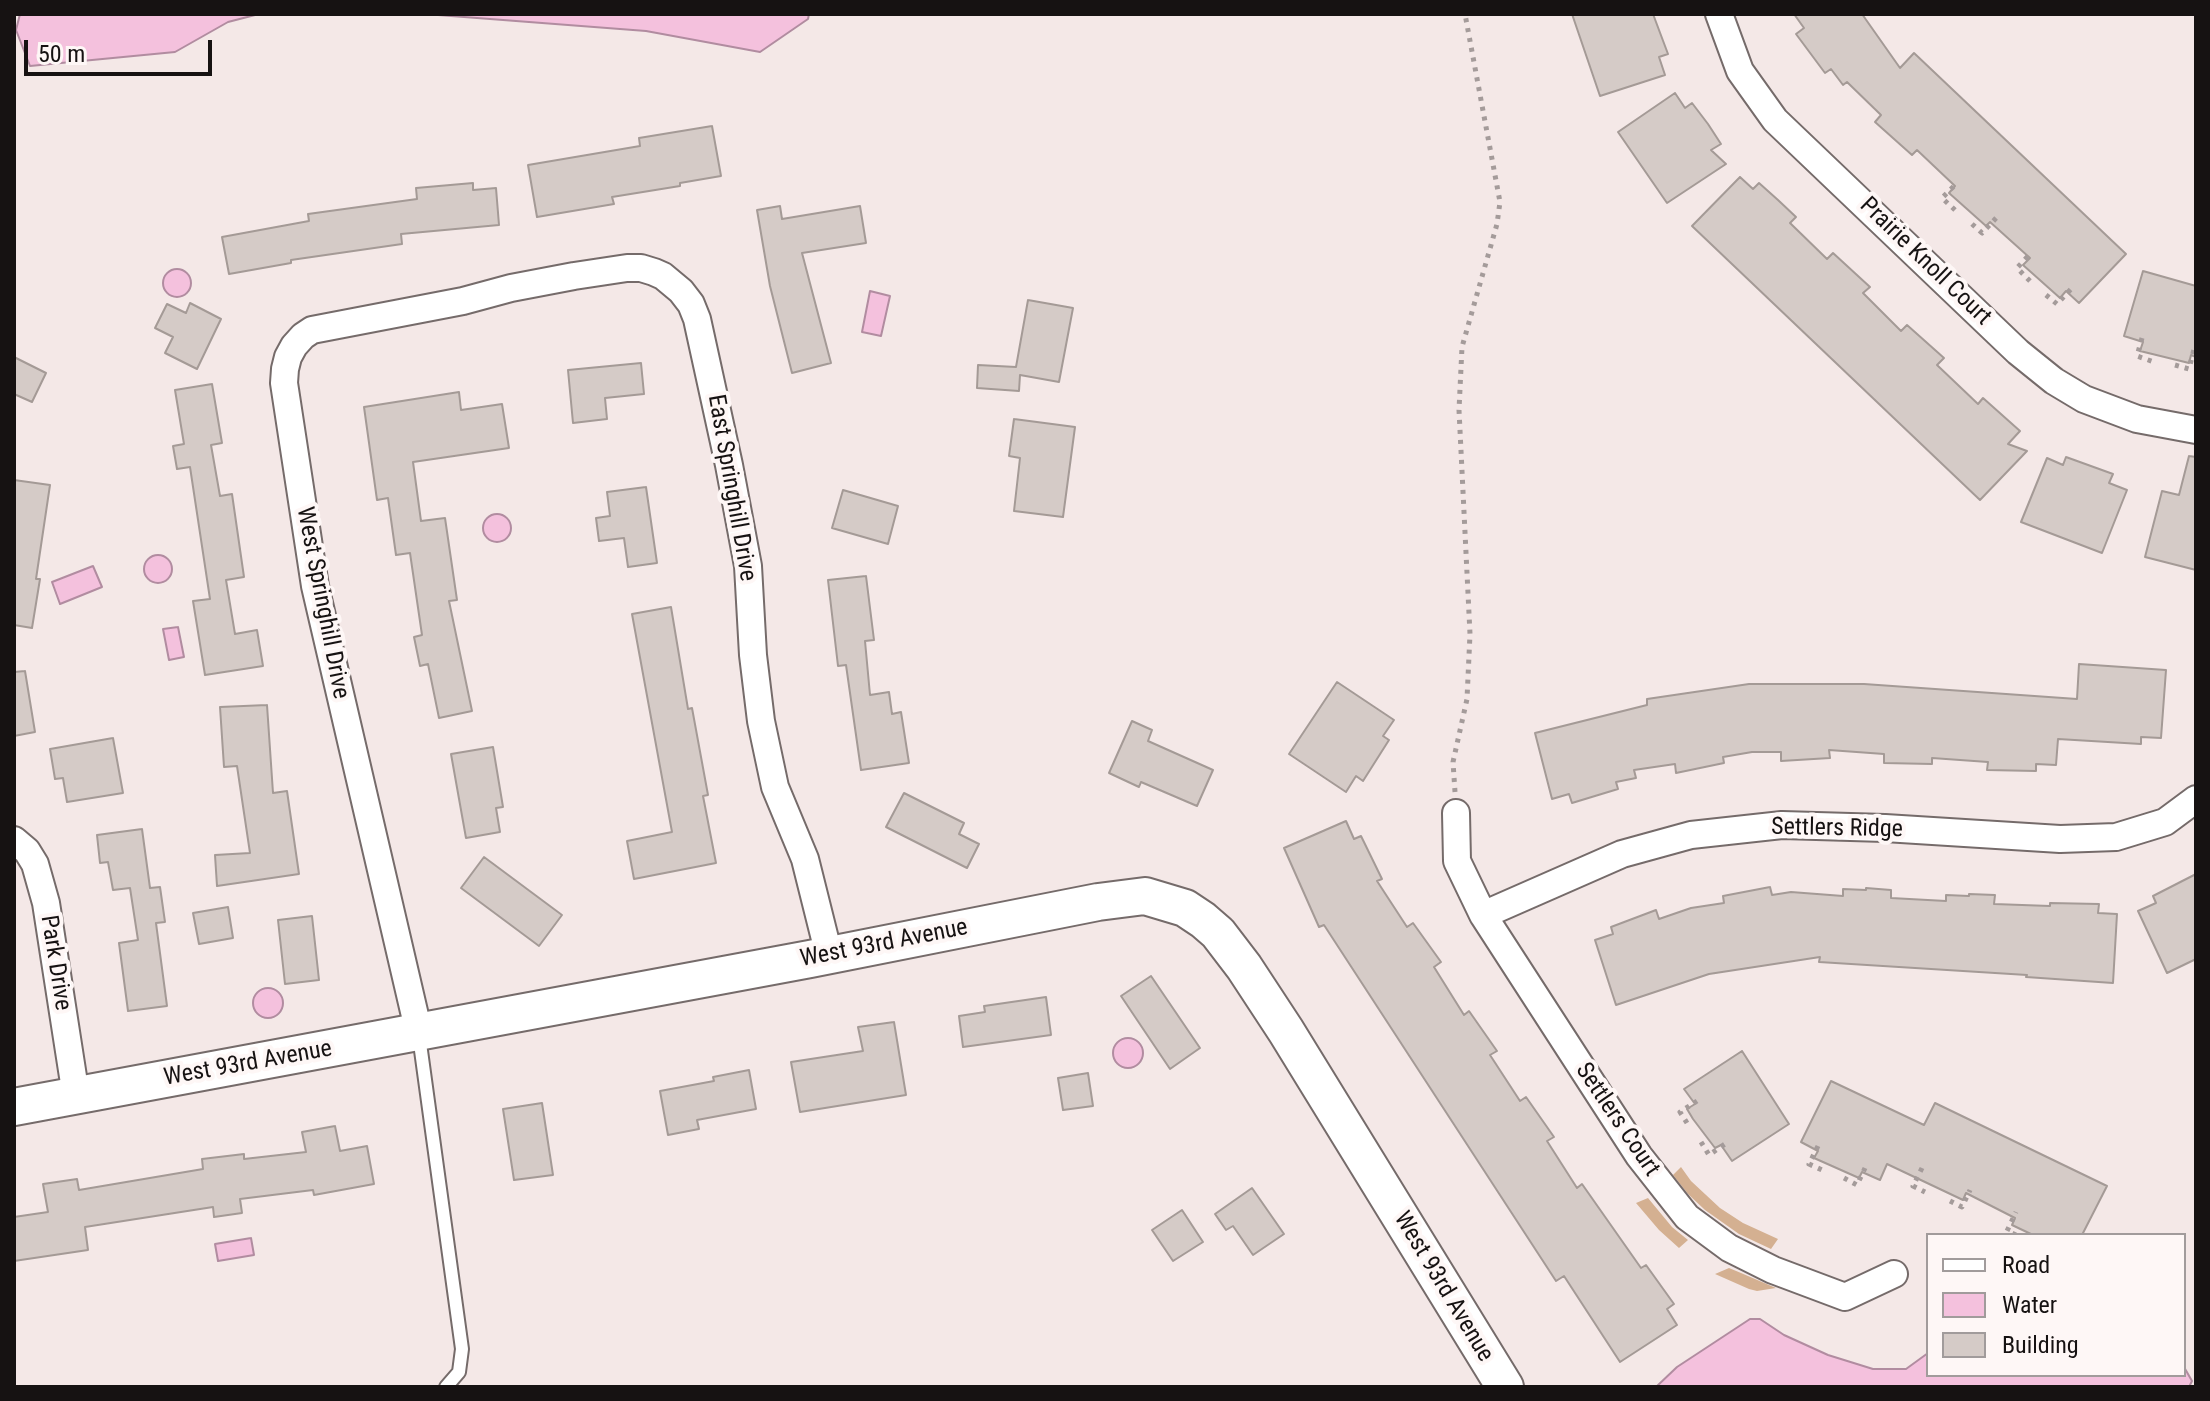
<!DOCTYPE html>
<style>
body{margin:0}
#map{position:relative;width:2210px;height:1401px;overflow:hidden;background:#f4e8e7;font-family:"Roboto Condensed",sans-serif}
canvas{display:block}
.frame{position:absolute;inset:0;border:16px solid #161212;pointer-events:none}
.legend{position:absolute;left:1926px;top:1233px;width:260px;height:144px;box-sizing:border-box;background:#fef7f6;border:2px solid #a19b9b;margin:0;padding:10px 14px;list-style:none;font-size:24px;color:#161212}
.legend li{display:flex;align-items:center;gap:16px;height:40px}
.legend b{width:40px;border:2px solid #a19b9b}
.scale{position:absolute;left:24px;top:40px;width:188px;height:36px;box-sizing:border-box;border:4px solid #161212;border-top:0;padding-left:10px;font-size:24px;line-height:28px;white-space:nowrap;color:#161212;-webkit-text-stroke:6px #fef7f6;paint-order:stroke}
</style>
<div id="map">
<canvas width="2210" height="1401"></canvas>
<div class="frame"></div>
<ul class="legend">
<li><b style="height:10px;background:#fff"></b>Road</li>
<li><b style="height:22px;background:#f4c1dd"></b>Water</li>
<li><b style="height:22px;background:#d5cbc7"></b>Building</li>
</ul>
<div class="scale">50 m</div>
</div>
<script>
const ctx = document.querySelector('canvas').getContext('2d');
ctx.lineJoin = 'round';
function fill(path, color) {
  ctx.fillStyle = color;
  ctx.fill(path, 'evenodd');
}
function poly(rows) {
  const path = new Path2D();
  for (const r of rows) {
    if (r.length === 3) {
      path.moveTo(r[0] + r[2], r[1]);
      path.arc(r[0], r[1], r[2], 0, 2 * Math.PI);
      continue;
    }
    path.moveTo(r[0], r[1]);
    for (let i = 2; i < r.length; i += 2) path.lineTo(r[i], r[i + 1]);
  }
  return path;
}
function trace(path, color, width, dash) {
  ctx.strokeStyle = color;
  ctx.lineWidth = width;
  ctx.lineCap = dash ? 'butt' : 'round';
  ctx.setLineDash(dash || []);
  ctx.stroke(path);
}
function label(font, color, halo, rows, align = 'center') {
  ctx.font = font + ' "Roboto Condensed",sans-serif';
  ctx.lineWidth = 8;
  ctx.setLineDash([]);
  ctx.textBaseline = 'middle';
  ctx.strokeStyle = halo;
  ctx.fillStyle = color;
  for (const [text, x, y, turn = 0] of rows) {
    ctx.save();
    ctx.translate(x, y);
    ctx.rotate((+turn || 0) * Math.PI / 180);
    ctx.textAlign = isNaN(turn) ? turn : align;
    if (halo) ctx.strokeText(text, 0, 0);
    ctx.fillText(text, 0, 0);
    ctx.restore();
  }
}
const green = poly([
 [1681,1167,1691,1181,1720,1208,1743,1223,1778,1239,1771,1249,1739,1234,1705,1210,1688,1194,1673,1175],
 [1648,1198,1672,1227,1688,1240,1679,1248,1659,1230,1636,1203],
 [1729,1268,1741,1273,1776,1288,1757,1291,1749,1289,1715,1274]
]);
const water = poly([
 [20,14,259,14,228,22,175,52,30,66,16,30,20,14],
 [425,14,809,14,808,19,760,52,646,31,425,14],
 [177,283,14],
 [870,291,890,296,881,336,862,332,870,291],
 [497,528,14],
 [158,569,14],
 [93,566,102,587,60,604,52,582,93,566],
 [178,627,184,657,169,660,163,629,178,627],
 [268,1003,15],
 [1128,1053,15],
 [251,1238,254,1255,218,1261,215,1244,251,1238],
 [1750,1319,1760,1319,1784,1335,1828,1355,1873,1369,1906,1369,1928,1353,1928,1375,2184,1375,2184,1367,2192,1381,2189,1387,1656,1387,1677,1367,1750,1319]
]);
const building = poly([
 [1572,14,1653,14,1668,54,1659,57,1665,75,1600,96,1572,14],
 [1794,14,1862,14,1900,68,1914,53,2126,254,2079,303,2066,291,2060,298,2023,265,2030,258,1990,222,1986,226,1949,193,1955,186,1917,150,1912,155,1875,122,1881,115,1847,82,1843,85,1831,69,1825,73,1796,34,1804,28,1794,14],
 [1675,93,1685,108,1692,103,1708,124,1721,144,1711,150,1726,164,1667,203,1618,132,1675,93],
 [712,126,721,176,680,183,680,186,612,197,614,204,537,217,528,165,640,146,639,138,712,126],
 [1740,177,1753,189,1759,183,1778,200,1796,217,1790,223,1827,259,1833,253,1870,287,1863,293,1901,331,1907,325,1944,358,1937,365,1978,404,1983,398,2020,431,2008,444,2027,451,1980,500,1692,226,1740,177],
 [473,183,473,190,496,188,499,225,401,234,402,244,291,260,291,263,229,274,222,237,309,221,308,214,417,199,416,188,473,183],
 [780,206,782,219,860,206,866,243,802,253,831,363,792,373,770,286,757,210,780,206],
 [2143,271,2196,286,2196,357,2191,355,2189,363,2140,351,2143,342,2124,336,2143,271],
 [1028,300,1073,308,1059,382,1020,375,1019,391,977,388,978,365,1016,367,1028,300],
 [190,303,221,319,197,369,165,353,173,337,155,328,167,304,186,313,190,303],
 [14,357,46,373,32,402,14,394,14,357],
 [641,363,644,394,605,398,607,419,573,423,568,370,641,363],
 [212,384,222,443,211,445,220,496,232,494,244,577,226,580,235,634,257,630,263,666,205,675,193,601,210,599,190,467,177,469,173,446,184,444,175,390,212,384],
 [459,392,461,410,502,404,509,448,413,462,421,521,445,518,457,600,449,601,472,711,439,718,428,664,420,666,414,637,422,635,410,553,396,555,388,498,377,500,364,407,459,392],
 [1014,419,1075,427,1063,517,1014,511,1020,458,1009,456,1014,419],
 [2189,456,2196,457,2196,570,2145,557,2162,491,2179,495,2189,456],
 [2066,457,2113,474,2109,483,2127,490,2102,553,2021,522,2047,458,2063,465,2066,457],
 [14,480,50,485,36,579,40,579,32,628,14,625,14,480],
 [646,487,657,563,628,567,624,538,599,541,596,518,610,516,607,492,646,487],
 [843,490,898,506,888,544,832,528,843,490],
 [866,576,874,640,865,641,870,695,889,692,892,714,901,712,909,763,861,770,846,665,838,666,828,580,866,576],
 [671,607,688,709,692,708,708,795,703,796,716,863,634,879,627,841,672,832,632,614,671,607],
 [2079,664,2166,670,2161,738,2141,737,2141,744,2058,739,2056,765,2036,764,2036,771,1987,770,1988,762,1932,758,1932,764,1884,763,1884,754,1829,750,1830,758,1781,761,1781,752,1752,752,1723,757,1724,763,1676,773,1675,764,1634,770,1636,778,1616,782,1618,789,1572,803,1569,794,1552,799,1535,733,1647,705,1647,699,1749,684,1864,684,2077,699,2079,664],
 [25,671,35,732,14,736,14,672,25,671],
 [1337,682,1394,720,1383,736,1389,740,1363,781,1356,776,1346,792,1289,754,1337,682],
 [267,705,273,793,287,791,299,874,217,886,215,855,250,853,237,766,224,767,220,707,267,705],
 [1132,721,1152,730,1148,741,1213,770,1197,806,1141,782,1139,787,1109,773,1132,721],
 [113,738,123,793,67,802,63,778,55,779,50,749,113,738],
 [493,747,503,807,496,808,500,832,466,838,451,754,493,747],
 [904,793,964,823,959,834,979,844,967,868,886,827,904,793],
 [1346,821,1354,839,1361,836,1382,879,1377,881,1407,927,1413,923,1441,962,1434,967,1464,1015,1469,1011,1497,1051,1490,1055,1520,1101,1526,1097,1554,1137,1547,1141,1577,1188,1582,1184,1641,1268,1646,1265,1674,1304,1667,1309,1677,1325,1620,1362,1564,1276,1556,1281,1324,925,1319,927,1284,848,1346,821],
 [142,829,150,888,160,887,165,922,156,923,167,1006,128,1011,119,943,138,940,130,888,113,890,108,862,100,863,97,835,142,829],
 [484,857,562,915,539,946,461,888,484,857],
 [2196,874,2196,959,2167,973,2138,911,2156,903,2153,896,2196,874],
 [1770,887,1772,895,1791,892,1843,896,1843,889,1866,890,1866,888,1891,890,1891,898,1946,901,1946,895,1969,896,1969,894,1995,895,1994,904,2050,906,2050,903,2099,904,2098,913,2117,914,2113,983,2026,977,2027,975,1819,962,1820,957,1709,974,1616,1005,1595,940,1613,934,1611,927,1656,910,1659,919,1691,908,1724,903,1723,896,1770,887],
 [228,907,233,938,199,944,193,913,228,907],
 [312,916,319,980,285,984,278,920,312,916],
 [1151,976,1200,1048,1170,1069,1121,996,1151,976],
 [1046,997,1051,1035,963,1047,959,1016,985,1012,984,1006,1046,997],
 [894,1022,906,1095,800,1112,791,1062,863,1051,858,1027,894,1022],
 [1742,1051,1789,1124,1732,1161,1721,1145,1715,1148,1693,1119,1687,1109,1695,1104,1684,1089,1742,1051],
 [749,1070,756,1109,697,1120,699,1129,668,1135,660,1091,714,1081,713,1077,749,1070],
 [1088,1073,1093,1106,1063,1110,1058,1078,1088,1073],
 [1831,1081,1924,1125,1935,1103,2107,1186,2082,1235,2033,1235,2012,1225,2015,1218,1966,1193,1963,1200,1887,1164,1880,1180,1862,1172,1859,1178,1814,1158,1818,1151,1801,1142,1831,1081],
 [542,1103,553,1175,514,1180,503,1109,542,1103],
 [335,1126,340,1151,367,1146,374,1184,314,1195,313,1190,240,1199,242,1213,214,1217,213,1207,85,1227,88,1250,14,1261,14,1217,48,1212,43,1184,77,1179,79,1190,203,1169,202,1159,244,1154,244,1159,306,1152,302,1132,335,1126],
 [1252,1188,1284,1234,1253,1255,1233,1226,1226,1230,1215,1214,1252,1188],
 [1182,1210,1203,1242,1173,1261,1152,1230,1182,1210]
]);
const path = poly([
 [1955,210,1942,198,1957,183],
 [1972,224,1982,233,1998,216],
 [2030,281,2017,268,2030,254],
 [2046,295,2057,304,2072,288],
 [2142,338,2137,356,2154,362],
 [2175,365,2189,369,2194,349],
 [1455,792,1453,762,1467,699,1470,634,1459,410,1462,347,1497,224,1500,202,1465,14],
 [1687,1123,1680,1112,1697,1101],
 [1701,1142,1709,1155,1725,1144],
 [1818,1146,1809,1164,1822,1170],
 [1922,1168,1913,1186,1925,1192],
 [1844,1178,1857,1185,1865,1168],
 [1950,1201,1962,1207,1970,1190],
 [2016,1235,2007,1231,2016,1212]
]);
const lane = poly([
 [419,1036,462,1349,459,1372,446,1387]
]);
const street = poly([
 [1719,14,1740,71,1775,120,2018,352,2054,381,2084,399,2137,419,2196,430],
 [1456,813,1457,861,1483,915,1639,1156,1687,1217,1729,1248,1773,1270,1845,1297,1894,1274],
 [14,840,27,851,35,864,46,903,76,1096],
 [1483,915,1622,854,1691,835,1782,825,1885,828,2060,839,2116,837,2165,822,2196,799],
 [419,1033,315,586,284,383,285,369,288,357,294,346,303,336,312,330,463,301,511,288,574,276,627,268,641,268,654,272,663,276,681,291,691,304,697,319,729,465,748,566,753,655,761,721,775,787,805,859,829,955]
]);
const secondary = poly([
 [14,1107,810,959,1098,902,1145,896,1185,908,1203,920,1218,933,1244,967,1286,1031,1505,1387]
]);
const streetNames = [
 ["Prairie Knoll Court",1925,262,44],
 ["East Springhill Drive",731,488,80],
 ["West Springhill Drive",322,603,79],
 ["Settlers Ridge",1837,829,1],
 ["West 93rd Avenue",884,944,-11],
 ["Park Drive",55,963,81],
 ["West 93rd Avenue",248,1064,-10],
 ["Settlers Court",1617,1120,56],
 ["West 93rd Avenue",1443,1287,59]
];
fill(green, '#d4b091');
fill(water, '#f4c1dd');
trace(water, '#b18ca0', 2);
fill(building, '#d5cbc7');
trace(building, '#a49a96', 2);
trace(lane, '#756b6a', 16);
trace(street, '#756b6a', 30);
trace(secondary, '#756b6a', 40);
trace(path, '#a49b9a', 5, [4, 6]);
trace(lane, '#fff', 12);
trace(street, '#fff', 26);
trace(secondary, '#fff', 36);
label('24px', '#161212', '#fef7f6', streetNames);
</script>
